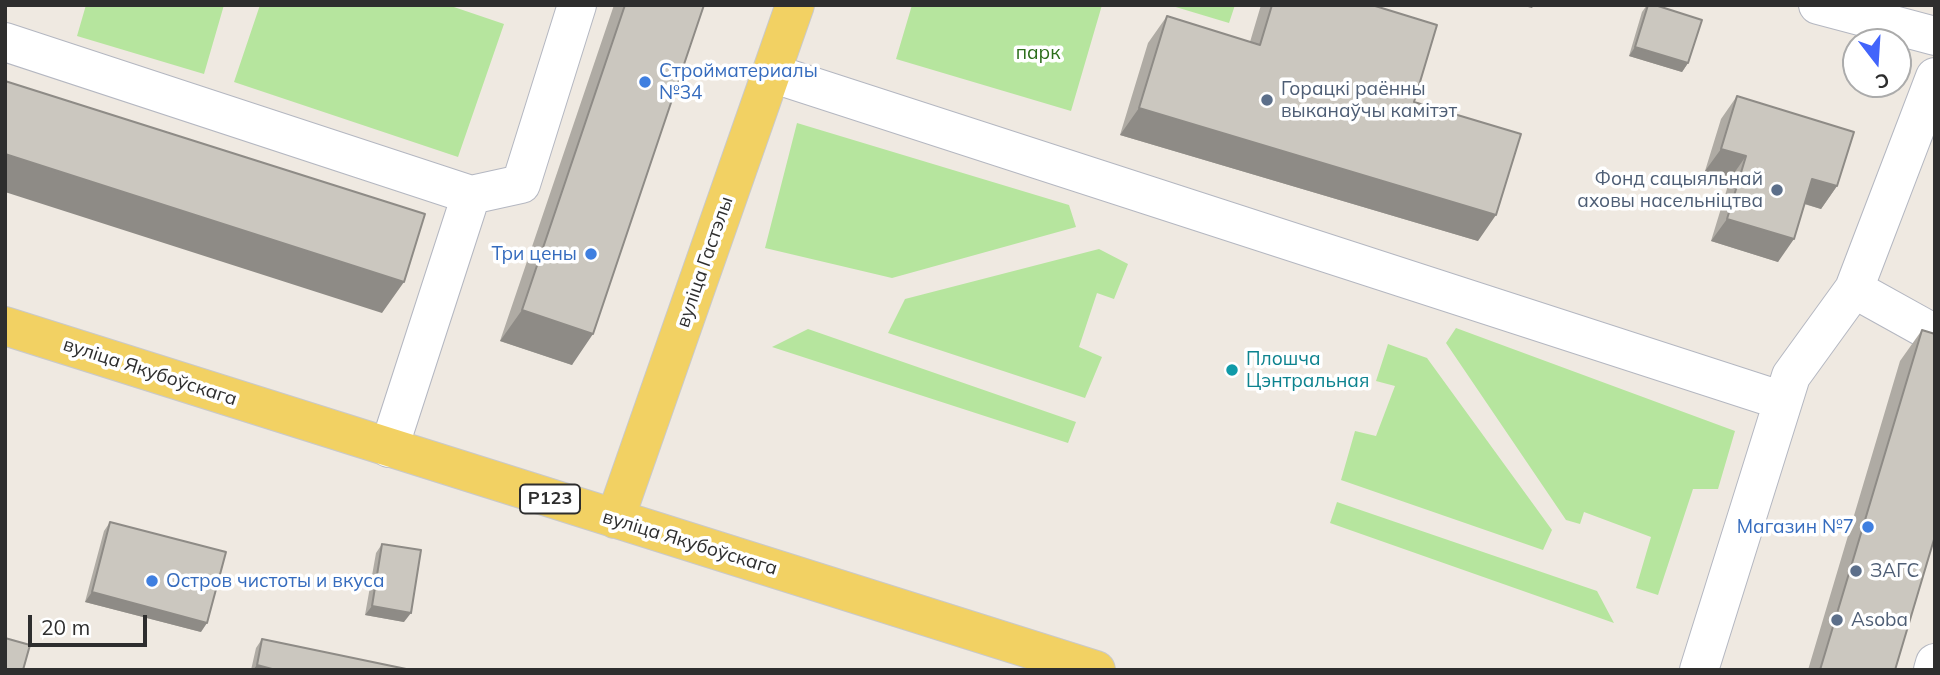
<!DOCTYPE html>
<meta charset="utf-8">
<style>
body{margin:0}
#map{position:relative;width:1940px;height:675px;overflow:hidden;background:#efe9e1;font-family:Mulish,sans-serif}
canvas{display:block}
.frame{position:absolute;inset:0;border:7px solid #2e2e2e;pointer-events:none}
.north{position:absolute;left:1842px;top:28px;width:70px;height:70px;box-sizing:border-box;background:#fff;border:2px solid #ababab;border-radius:50%;rotate:163deg;font-size:19px;font-weight:700;line-height:28px;text-align:center;color:#2e2e2e}
.north::after{content:'';display:block;margin:auto;width:24px;height:32px;background:#4264fb;clip-path:polygon(50% 0,100% 100%,50% 72%,0 100%)}
.scale{position:absolute;left:28px;top:615px;width:119px;height:32px;box-sizing:border-box;border:4px solid #2e2e2e;border-top:0;padding-left:9px;font-size:21px;line-height:24px;white-space:nowrap;color:#2e2e2e;-webkit-text-stroke:5px #fff;paint-order:stroke}
</style>
<div id="map">
<canvas width="1940" height="675"></canvas>
<div class="frame"></div>
<div class="north">С</div>
<div class="scale">20 m</div>
</div>
<script>
const ctx = document.querySelector('canvas').getContext('2d');
ctx.lineJoin = 'round';
function fill(path, color) {
  ctx.fillStyle = color;
  ctx.fill(path, 'evenodd');
}
function poly(rows) {
  const path = new Path2D();
  for (const r of rows) {
    path.moveTo(r[0], r[1]);
    for (let i = 2; i < r.length; i += 2) path.lineTo(r[i], r[i + 1]);
  }
  return path;
}
function trace(path, color, width, dash) {
  ctx.strokeStyle = color;
  ctx.lineWidth = width;
  ctx.lineCap = dash ? 'butt' : 'round';
  ctx.setLineDash(dash || []);
  ctx.stroke(path);
}
function label(font, color, halo, rows, align = 'center') {
  ctx.font = font + ' Mulish,sans-serif';
  ctx.lineWidth = 7;
  ctx.setLineDash([]);
  ctx.textBaseline = 'middle';
  ctx.strokeStyle = halo;
  ctx.fillStyle = color;
  for (const [text, x, y, turn = 0] of rows) {
    ctx.save();
    ctx.translate(x, y);
    ctx.rotate((+turn || 0) * Math.PI / 180);
    ctx.textAlign = isNaN(turn) ? turn : align;
    if (halo) ctx.strokeText(text, 0, 0);
    ctx.fillText(text, 0, 0);
    ctx.restore();
  }
}
const green = poly([
 [86,5,224,5,204,74,77,36],
 [260,5,448,5,504,24,458,157,234,82],
 [912,5,1102,5,1071,111,896,59],
 [1169,5,1235,5,1229,23],
 [797,123,1069,205,1076,227,892,278,765,248],
 [1099,249,1128,264,1114,299,1097,293,1079,347,1102,357,1085,398,888,333,905,299],
 [1456,328,1735,431,1718,489,1693,489,1658,595,1636,588,1651,537,1584,512,1580,524,1566,520,1446,343],
 [808,329,1076,422,1068,443,772,347],
 [1388,344,1427,358,1552,530,1543,550,1341,480,1355,431,1376,436,1395,386,1376,381],
 [1337,502,1597,591,1614,623,1330,523]
]);
const minor = poly([
 [1818,5,1935,36],
 [5,42,471,195,389,448],
 [771,73,1783,401],
 [471,195,521,184,577,5],
 [1854,289,1935,334],
 [1699,670,1791,376,1854,289,1935,77],
 [1933,670,1935,663]
]);
const major = poly([
 [5,326,1096,670],
 [615,519,795,5]
]);
const wall = poly([
 [614,5,704,5,572,365,500,341],
 [1261,5,1372,5,1414,102,1478,241,1120,135,1148,43,1167,16,1250,42],
 [1647,5,1655,5,1688,63,1682,72,1629,56,1642,12],
 [1737,96,1837,186,1821,209,1804,204,1778,262,1711,241,1730,179,1705,171,1721,119],
 [1922,330,1895,670,1808,670,1900,361],
 [110,522,201,632,85,602,104,531],
 [382,544,404,622,365,615,376,553],
 [262,639,411,670,251,670,256,648]
]);
const shadedWall = poly([
 [1520,5,1534,5,1532,8],
 [1635,47,1688,63,1682,72,1629,56],
 [1139,108,1496,215,1478,241,1120,135],
 [1721,149,1746,156,1730,179,1705,171],
 [5,154,404,282,382,313,5,192],
 [1812,179,1837,186,1821,209,1796,201],
 [1727,219,1794,239,1778,262,1711,241],
 [522,310,593,334,572,365,500,341],
 [92,592,207,623,201,632,85,602],
 [372,606,411,613,404,622,365,615],
 [257,665,272,669,271,670,253,670]
]);
const building = poly([
 [625,5,704,5,593,334,522,310,625,5],
 [1272,5,1372,5,1437,25,1414,102,1521,134,1496,215,1139,108,1167,16,1260,45,1272,5],
 [1648,5,1655,5,1702,20,1688,63,1635,47,1648,5],
 [5,81,425,214,404,282,5,154,5,81],
 [1737,96,1854,132,1837,186,1812,179,1794,239,1727,219,1746,156,1721,149,1737,96],
 [1922,330,1935,334,1935,536,1895,670,1820,670,1922,330],
 [110,522,226,552,207,623,92,592,110,522],
 [382,544,421,550,411,613,372,606,382,544],
 [5,638,30,645,23,670,5,670,5,638],
 [262,639,411,670,272,670,272,669,257,665,262,639]
]);
const markers = [
 [645,82,7,"#3f7fe0"],
 [1267,100,7,"#5c6f8a"],
 [1777,190,7,"#5c6f8a"],
 [591,254,7,"#3f7fe0"],
 [1232,370,7,"#0f9aa8"],
 [1868,527,7,"#3f7fe0"],
 [1856,571,7,"#5c6f8a"],
 [152,581,7,"#3f7fe0"],
 [1837,620,7,"#5c6f8a"]
];
const shields = [
 [550,499,60]
];
const shieldNames = [
 ["Р123",550,499]
];
const parkNames = [
 ["парк",1038,53]
];
const shopNames = [
 ["Стройматериалы",659,71],
 ["№34",659,93],
 ["Три цены",577,254,"right"],
 ["Магазин №7",1854,527,"right"],
 ["Остров чистоты и вкуса",166,581]
];
const serviceNames = [
 ["Горацкі раённы",1281,89],
 ["выканаўчы камітэт",1281,111],
 ["Фонд сацыяльнай",1763,179,"right"],
 ["аховы насельніцтва",1763,201,"right"],
 ["ЗАГС",1870,571],
 ["Asoba",1851,620]
];
const streetNames = [
 ["вуліца Гастэлы",705,262,-71],
 ["вуліца Якубоўскага",150,372,18],
 ["вуліца Якубоўскага",690,543,17]
];
const cultureNames = [
 ["Плошча",1246,359],
 ["Цэнтральная",1246,381]
];
fill(green, '#b6e59e');
trace(minor, '#b4b7c1', 40);
trace(major, '#c9c9c9', 40);
trace(minor, '#fff', 38);
trace(major, '#f2d163', 38);
fill(wall, '#afaba4');
fill(shadedWall, '#8e8b86');
fill(building, '#cbc7bf');
trace(building, '#8e8b86', 2);
for (const [x, y, r, color] of markers) {
  const dot = new Path2D();
  dot.arc(x, y, r, 0, 2 * Math.PI);
  ctx.fillStyle = color;
  ctx.fill(dot);
  trace(dot, '#fff', 2.5);
}
for (const [x, y, w] of shields) {
  const box = new Path2D();
  box.roundRect(x - w / 2, y - 14.5, w, 29, 5);
  ctx.fillStyle = '#fff';
  ctx.fill(box);
  trace(box, '#2e2e2e', 2);
}
label('bold 18px', '#2e2e2e', null, shieldNames);
label('19px', '#2c6e1b', '#fff', parkNames);
label('19px', '#366cbe', '#fff', shopNames, 'left');
label('19px', '#4e5e75', '#fff', serviceNames, 'left');
label('19px', '#2e2e2e', '#fff', streetNames);
label('19px', '#0d838f', '#fff', cultureNames, 'left');
</script>
